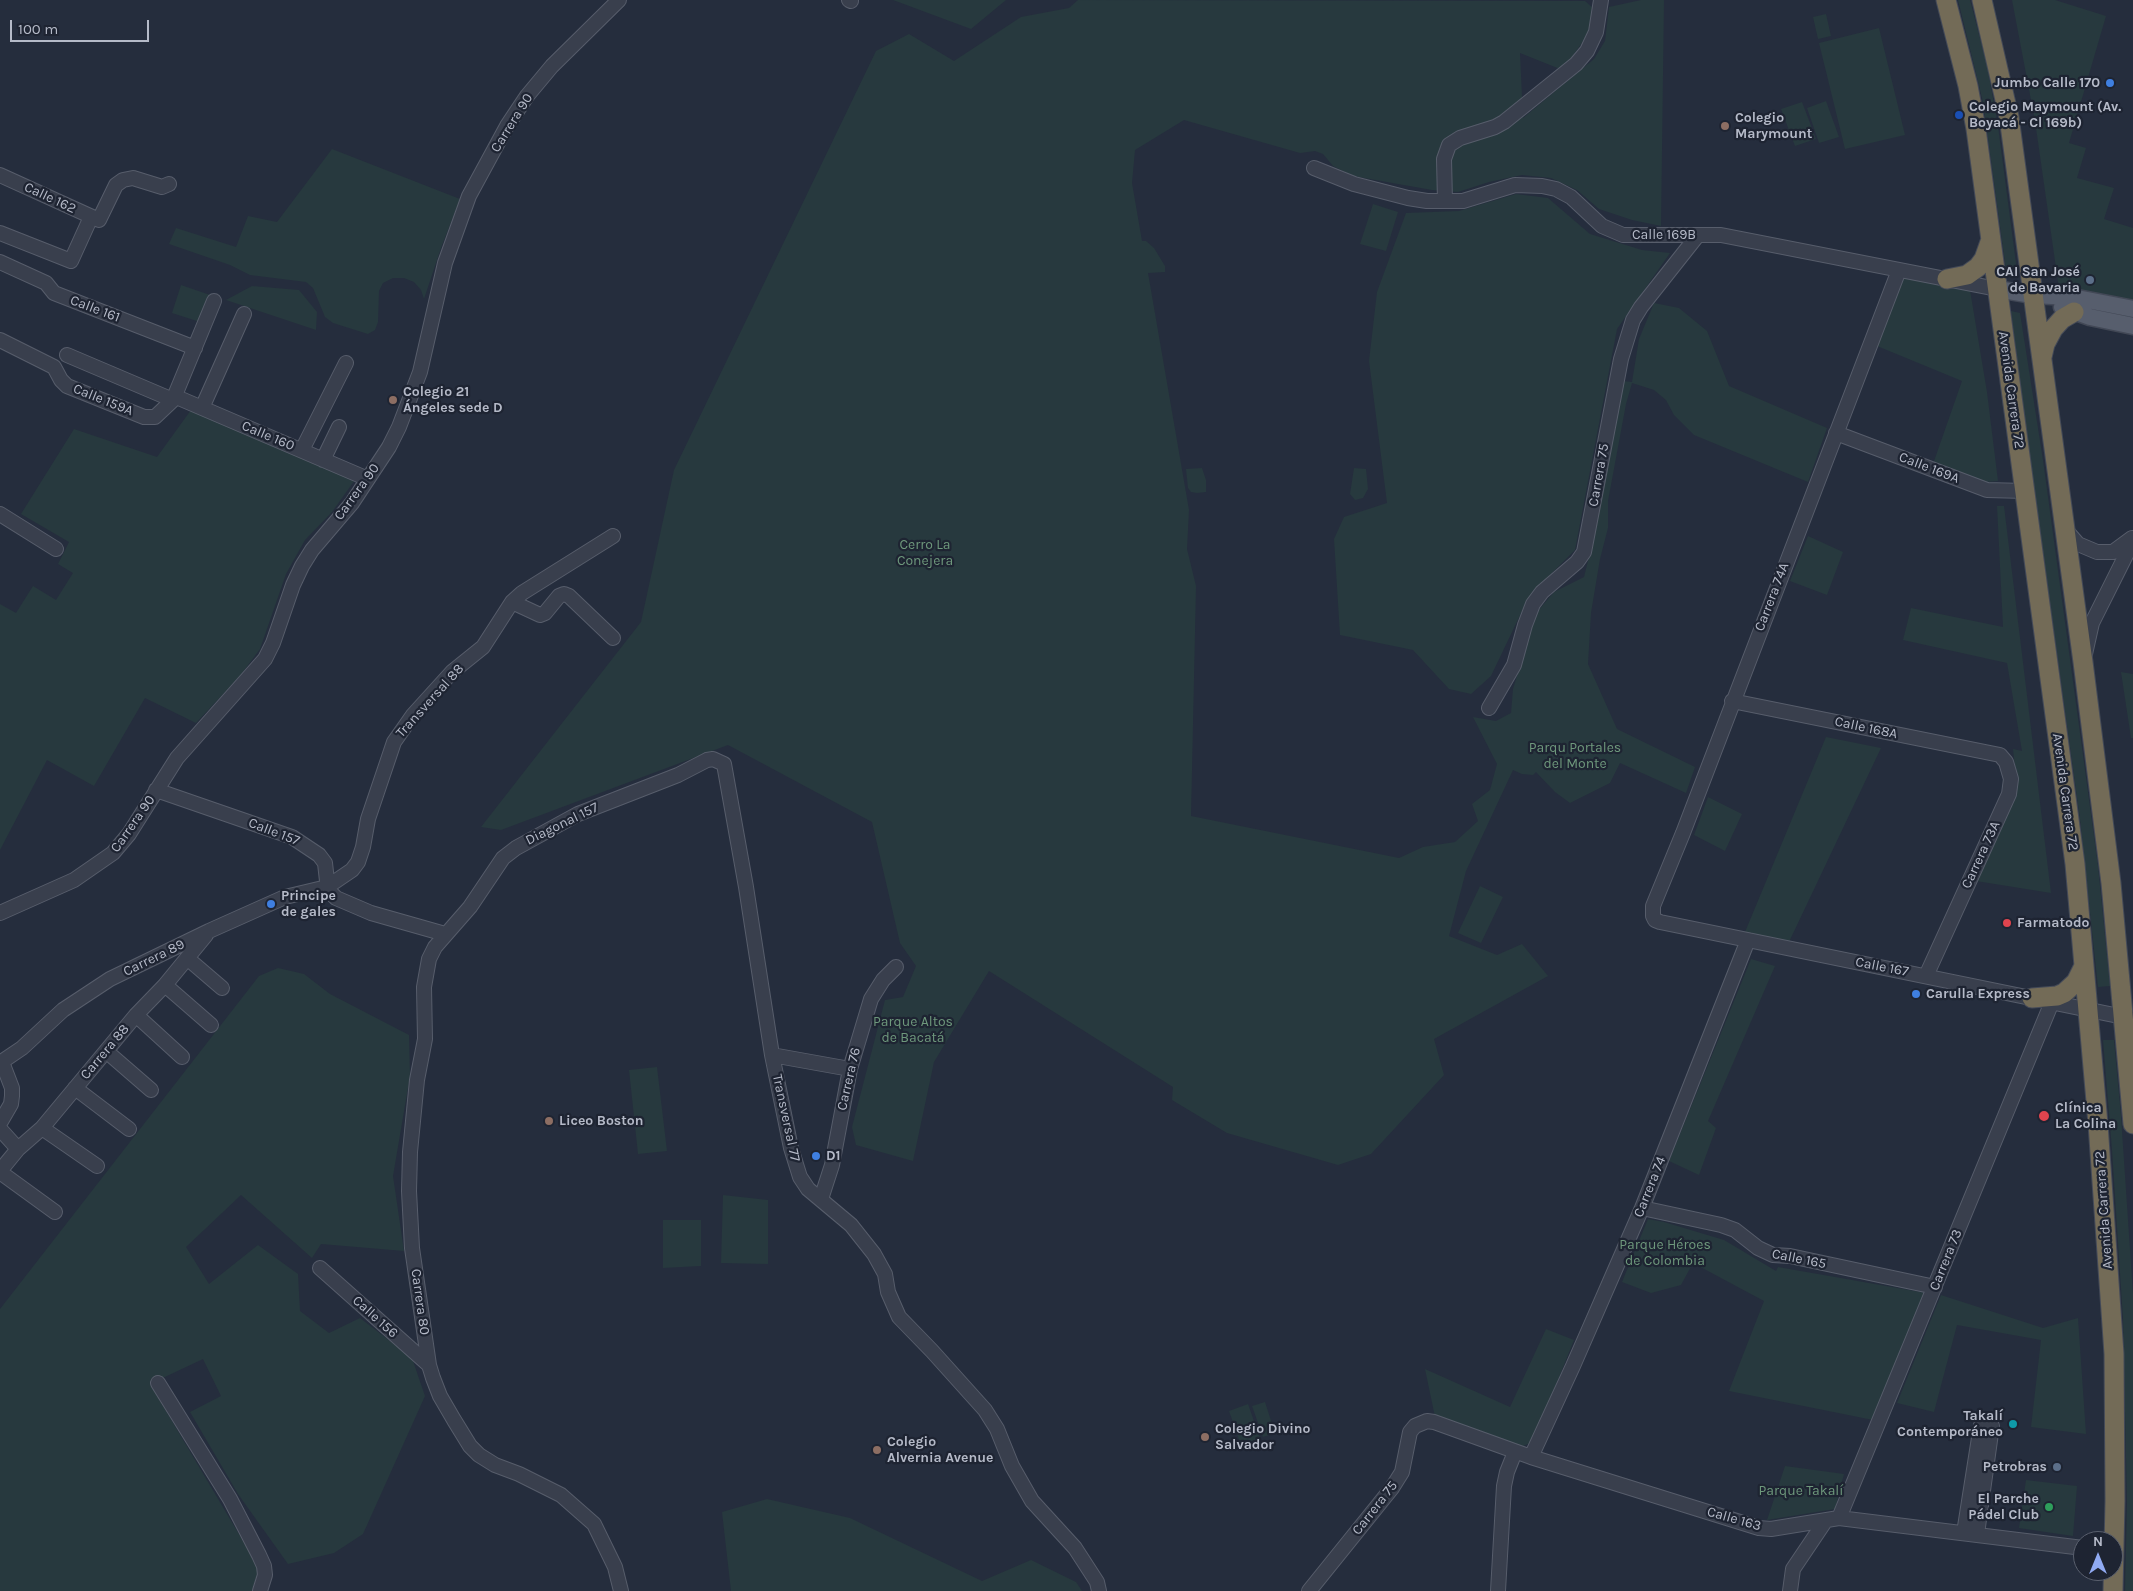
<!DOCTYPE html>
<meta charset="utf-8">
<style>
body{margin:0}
#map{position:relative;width:2133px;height:1591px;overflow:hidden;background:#252d3d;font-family:Karla,sans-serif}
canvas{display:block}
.north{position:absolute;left:2073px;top:1531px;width:50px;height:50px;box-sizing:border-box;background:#1e2432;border:1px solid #5a606e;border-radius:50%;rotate:0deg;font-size:14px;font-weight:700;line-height:20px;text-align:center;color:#b5bac8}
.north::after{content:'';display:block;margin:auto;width:18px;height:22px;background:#90aaf2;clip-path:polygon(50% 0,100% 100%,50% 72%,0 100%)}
.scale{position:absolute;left:10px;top:20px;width:139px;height:22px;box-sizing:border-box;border:2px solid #b5bac8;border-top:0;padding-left:6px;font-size:15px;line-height:18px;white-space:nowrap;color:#b5bac8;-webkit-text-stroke:4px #1e2432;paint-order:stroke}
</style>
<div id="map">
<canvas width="2133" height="1591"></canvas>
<div class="north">N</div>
<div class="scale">100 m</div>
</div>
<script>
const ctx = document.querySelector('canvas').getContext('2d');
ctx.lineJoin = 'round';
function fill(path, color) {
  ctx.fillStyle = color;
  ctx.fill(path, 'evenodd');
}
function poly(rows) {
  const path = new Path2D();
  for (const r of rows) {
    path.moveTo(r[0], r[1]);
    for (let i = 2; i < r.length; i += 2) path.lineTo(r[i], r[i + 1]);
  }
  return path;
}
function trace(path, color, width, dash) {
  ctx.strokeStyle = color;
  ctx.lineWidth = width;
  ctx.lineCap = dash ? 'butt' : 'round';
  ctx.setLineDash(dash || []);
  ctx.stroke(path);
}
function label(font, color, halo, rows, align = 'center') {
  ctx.font = font + ' Karla,sans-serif';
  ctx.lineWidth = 4.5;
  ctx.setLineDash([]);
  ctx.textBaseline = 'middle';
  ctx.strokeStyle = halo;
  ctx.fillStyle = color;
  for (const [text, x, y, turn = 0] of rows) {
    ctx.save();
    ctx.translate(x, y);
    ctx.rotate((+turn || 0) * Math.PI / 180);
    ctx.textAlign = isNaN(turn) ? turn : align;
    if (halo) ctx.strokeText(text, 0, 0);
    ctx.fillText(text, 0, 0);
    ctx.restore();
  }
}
const green = poly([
 [893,0,1006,0,971,29],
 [1078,0,1585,1,1592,7,1592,23,1584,40,1569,61,1560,69,1520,53,1523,118,1594,59,1605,41,1609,7,1641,0,1664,0,1661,226,1632,220,1599,209,1577,190,1551,178,1522,175,1489,182,1458,192,1432,190,1353,176,1333,166,1323,154,1315,151,1300,153,1184,120,1135,150,1132,183,1142,241,1146,241,1154,248,1165,266,1165,272,1148,273,1189,510,1187,549,1196,586,1191,816,1399,858,1423,847,1455,842,1478,821,1472,804,1490,790,1497,764,1473,717,1496,721,1511,713,1513,689,1536,613,1554,592,1584,577,1596,529,1623,381,1632,382,1639,339,1654,303,1679,308,1707,331,1729,386,1827,428,1808,482,1694,435,1674,415,1666,400,1654,390,1632,383,1626,404,1608,501,1608,528,1600,559,1591,613,1588,664,1617,729,1695,767,1686,793,1620,763,1610,783,1570,803,1555,792,1536,772,1533,775,1522,774,1513,770,1466,871,1449,936,1497,955,1522,944,1548,976,1434,1039,1444,1075,1371,1154,1338,1165,1227,1133,1172,1100,1173,1087,989,971,934,1062,913,1161,856,1145,852,1127,885,1000,903,997,916,966,900,943,872,822,728,745,501,830,481,827,641,622,674,470,876,51,909,34,954,61,1021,17,1069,8],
 [1958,0,1970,0,1987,65,1998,126,2017,271,2006,270,1983,102],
 [2012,0,2055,0,2106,16,2069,143,2086,148,2077,178,2114,188,2104,219,2133,228,2133,303,2059,289,2035,121],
 [1826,14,1831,36,1818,39,1813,17],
 [1879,28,1905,135,1845,149,1819,43],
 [1826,101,1839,137,1819,143,1807,108],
 [1802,102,1816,139,1795,146,1781,109],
 [332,149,460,199,441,248,424,299,421,290,414,282,404,278,393,278,383,283,379,291,378,322,375,330,368,334,333,323,325,317,313,288,306,282,250,275,230,265,169,244,176,228,236,247,248,216,277,222],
 [1516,194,1548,198,1590,234,1642,250,1670,253,1617,329,1575,550,1539,586,1523,609,1491,676,1471,694,1449,689,1413,650,1340,635,1334,539,1344,517,1387,503,1369,361,1377,292,1406,213,1459,211],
 [1373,204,1398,212,1386,251,1360,244],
 [1902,275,1970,290,1987,392,1998,481,1985,482,1933,464,1962,381,1877,346],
 [181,285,213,296,203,323,172,313],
 [252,286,299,290,317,312,316,330,226,300],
 [2011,311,2020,313,2043,460,2098,866,2110,986,2098,987,2080,819,2027,437],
 [191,410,357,477,332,512,305,540,286,574,260,649,240,676,196,723,145,698,94,786,47,760,0,850,0,604,16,613,33,586,56,600,73,573,58,564,69,542,21,514,74,429,157,457],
 [1202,468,1206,480,1206,492,1197,493,1191,492,1188,488,1186,469],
 [1354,468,1366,469,1368,489,1363,498,1355,500,1350,494],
 [1997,506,2004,506,2051,893,1976,881,2016,778,2013,749,2022,751,2007,663,1903,640,1911,608,2003,627],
 [1808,536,1843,552,1827,595,1790,581],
 [2121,672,2133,674,2133,738,2131,738],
 [1826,737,1881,748,1789,942,1745,932],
 [1708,797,1742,814,1725,851,1694,835],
 [1480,886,1503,897,1481,943,1458,933],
 [1751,959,1775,966,1708,1121,1716,1128,1699,1175,1669,1161],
 [278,968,304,974,330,994,409,1035,410,1076,393,1176,404,1251,321,1244,312,1258,241,1195,186,1247,209,1284,258,1245,298,1274,300,1311,329,1333,360,1318,412,1358,425,1396,363,1534,334,1553,288,1564,238,1494,190,1412,221,1396,203,1359,150,1384,259,1568,252,1591,0,1591,0,1309,259,976],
 [2103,1040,2114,1040,2121,1116,2133,1294,2133,1591,2125,1591,2127,1504,2123,1319,2112,1150],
 [657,1067,667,1151,638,1154,629,1070],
 [723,1195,768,1200,768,1264,721,1263],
 [1648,1219,1664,1222,1724,1240,1776,1271,1778,1267,1926,1293,1873,1420,1729,1391,1764,1301,1693,1263,1681,1285,1651,1293,1622,1282],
 [663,1220,701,1220,701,1266,663,1268],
 [1941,1295,2043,1328,2078,1318,2086,1434,2031,1427,2041,1340,1957,1325,1934,1412,1897,1403],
 [1546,1329,1574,1340,1533,1442,1523,1446,1515,1445,1435,1417,1425,1369,1510,1407],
 [1265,1402,1275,1433,1263,1437,1252,1406],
 [1248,1404,1261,1441,1242,1448,1229,1411],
 [1785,1466,1844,1474,1835,1509,1767,1520],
 [2026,1480,2077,1486,2073,1536,2019,1528],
 [767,1499,850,1518,982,1581,1031,1560,1076,1582,1082,1591,731,1591,722,1512]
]);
const minor = poly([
 [849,0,851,1],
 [1314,168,1354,184,1408,198,1427,201,1463,201,1515,185,1542,186,1556,189,1571,197,1602,226,1623,235,1721,235,1997,289],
 [0,175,99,220,116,185,123,180,133,178,162,187,169,184],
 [1445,201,1444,159,1449,145,1460,138,1495,127,1504,122,1576,64,1587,51,1596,32,1601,0],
 [0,233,71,261,91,217],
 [0,262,46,283,54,293,195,348],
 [1899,270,1683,833,1653,906,1653,916,1655,920,1660,922,2133,1019],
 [0,340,54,367,61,380,67,386,144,417,155,417,173,400,214,301],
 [67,355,173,400],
 [174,396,361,476],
 [202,408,244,314],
 [1836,433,1987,490,2025,491],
 [302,450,346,363],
 [323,460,339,427],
 [0,514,56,549],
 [2065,529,2078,544,2097,552,2113,552,2132,538],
 [512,602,540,615,545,613,559,596,564,594,569,596,613,638],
 [2085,654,2092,623,2133,541],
 [1732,701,2000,755,2006,762,2011,779,2009,794,1926,976],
 [1489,708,1514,665,1525,625,1533,604,1542,592,1577,562,1584,552,1621,359,1633,320,1641,307,1698,235],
 [156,790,292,837,319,855,325,863,328,890,336,898,371,913,445,934],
 [0,913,74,880,113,853,129,834,177,758,265,659,273,643,293,585,302,566,312,550,352,503,389,447,399,427,420,372,445,263,469,196,507,126,527,96,552,66,619,0],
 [187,958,222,988],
 [165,985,211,1025],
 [136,1015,182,1057],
 [106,1051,151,1090],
 [772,1055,850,1069],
 [0,1063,22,1048,63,1010,110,979,209,931,285,897,327,887,352,870,358,862,363,847,368,819,394,742,413,715,452,672,483,647,512,602,522,593,613,536],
 [75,1088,129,1129],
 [0,1123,11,1104,12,1096,12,1088,2,1062],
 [42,1128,97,1166],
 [0,1129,18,1149],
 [0,1171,18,1149,42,1128,136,1015,165,985,206,935],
 [0,1172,55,1212],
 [821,1199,832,1165,850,1069,871,999,883,980,896,967],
 [1642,1208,1721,1225,1735,1230,1758,1248,1773,1255,1790,1256,1935,1287],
 [320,1268,429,1365],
 [158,1383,230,1499,259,1555,264,1566,265,1575,260,1591],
 [1531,1457,1573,1366,1642,1208,1748,940],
 [1839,1518,2052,1002],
 [1964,1533,1981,1425,1992,1426,1977,1534],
 [621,1591,615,1567,594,1524,561,1495,519,1474,495,1465,479,1455,470,1446,454,1420,440,1396,433,1378,429,1365,412,1248,409,1191,410,1152,417,1080,425,1039,424,987,429,959,435,947,470,907,503,858,516,848,578,814,678,775,707,760,713,759,724,764,746,887,772,1055,791,1148,800,1177,808,1189,851,1225,874,1254,885,1274,888,1292,899,1317,932,1351,985,1410,997,1429,1012,1466,1032,1501,1075,1548,1097,1582,1099,1591],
 [1309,1591,1392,1488,1402,1472,1410,1432,1415,1426,1427,1421,1434,1422,1531,1457,1759,1528,1771,1529,1839,1518,2083,1548],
 [1498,1591,1504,1486,1507,1472,1515,1452],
 [1790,1591,1793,1569,1826,1520]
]);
const major = poly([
 [1997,289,2032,295,2072,297,2133,309],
 [2062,307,2090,317,2133,326]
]);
const highway = poly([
 [1946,0,1968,86,1976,129,2075,864,2098,1124,2114,1354,2115,1501,2113,1591],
 [1982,0,2009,117,2083,662,2111,883,2133,1124],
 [1947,279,1967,275,1978,267,1984,259,1990,242],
 [2042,357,2045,344,2053,329,2062,319,2074,312],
 [2032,998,2057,996,2064,993,2076,982,2084,966]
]);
const markers = [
 [2110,83,5,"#3f7fe0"],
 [1959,115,5,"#1a4fb4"],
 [1725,126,5,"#8d6e63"],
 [2090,280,5,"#5c6f8a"],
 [393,400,5,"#8d6e63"],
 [271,904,5,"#3f7fe0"],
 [2007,923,5,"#e0444e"],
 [1916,994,5,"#3f7fe0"],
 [2044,1116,6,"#e0444e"],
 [549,1121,5,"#8d6e63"],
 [816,1156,5,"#3f7fe0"],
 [2013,1424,5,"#0f9aa8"],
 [1205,1437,5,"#8d6e63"],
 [877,1450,5,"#8d6e63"],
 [2057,1467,5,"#5c6f8a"],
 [2049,1507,5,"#2e9e5b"]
];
const poiNames = [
 ["Jumbo Calle 170",2100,83,"right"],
 ["Colegio Maymount (Av.",1969,107],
 ["Boyacá - Cl 169b)",1969,123],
 ["Colegio",1735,118],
 ["Marymount",1735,134],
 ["CAI San José",2080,272,"right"],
 ["de Bavaria",2080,288,"right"],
 ["Colegio 21",403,392],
 ["Ángeles sede D",403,408],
 ["Principe",281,896],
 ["de gales",281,912],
 ["Farmatodo",2017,923],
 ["Carulla Express",1926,994],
 ["Clínica",2055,1108],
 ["La Colina",2055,1124],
 ["Liceo Boston",559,1121],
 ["D1",826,1156],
 ["Takalí",2003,1416,"right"],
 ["Contemporáneo",2003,1432,"right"],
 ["Colegio Divino",1215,1429],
 ["Salvador",1215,1445],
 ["Colegio",887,1442],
 ["Alvernia Avenue",887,1458],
 ["Petrobras",2047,1467,"right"],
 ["El Parche",2039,1499,"right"],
 ["Pádel Club",2039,1515,"right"]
];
const streetNames = [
 ["Carrera 90",512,123,-58],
 ["Calle 162",50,198,25],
 ["Calle 169B",1664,235],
 ["Calle 161",95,309,21],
 ["Avenida Carrera 72",2011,390,82],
 ["Calle 159A",103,400,22],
 ["Calle 160",268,436,23],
 ["Calle 169A",1929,468,21],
 ["Carrera 75",1599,475,-80],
 ["Carrera 90",357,492,-54],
 ["Carrera 74A",1772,597,-69],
 ["Transversal 88",430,701,-48],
 ["Calle 168A",1866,728,12],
 ["Avenida Carrera 72",2065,792,82],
 ["Carrera 90",133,824,-55],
 ["Diagonal 157",562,824,-26],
 ["Calle 157",274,832,21],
 ["Carrera 73A",1981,855,-65],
 ["Carrera 89",154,958,-26],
 ["Calle 167",1882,967,11],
 ["Carrera 88",105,1052,-50],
 ["Carrera 76",849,1079,-77],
 ["Transversal 77",786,1118,78],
 ["Carrera 74",1650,1187,-68],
 ["Avenida Carrera 72",2104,1210,-94],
 ["Calle 165",1799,1259,11],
 ["Carrera 73",1946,1260,-68],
 ["Carrera 80",420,1302,82],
 ["Calle 156",375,1317,42],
 ["Carrera 75",1375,1508,-52],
 ["Calle 163",1734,1519,16]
];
const parkNames = [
 ["Cerro La",925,545],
 ["Conejera",925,561],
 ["Parqu Portales",1575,748],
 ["del Monte",1575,764],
 ["Parque Altos",913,1022],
 ["de Bacatá",913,1038],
 ["Parque Héroes",1665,1245],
 ["de Colombia",1665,1261],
 ["Parque Takalí",1801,1491]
];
fill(green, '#27393e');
trace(minor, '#575d6b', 16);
trace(major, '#424856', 19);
trace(highway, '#444a58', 21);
trace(minor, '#393f4d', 14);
trace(major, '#575e6d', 16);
trace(highway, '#736b57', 19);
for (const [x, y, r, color] of markers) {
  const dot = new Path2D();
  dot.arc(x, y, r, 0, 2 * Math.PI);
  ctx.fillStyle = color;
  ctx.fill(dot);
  trace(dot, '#1e2432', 2);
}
label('bold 14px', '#b5bac8', '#1e2432', poiNames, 'left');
label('14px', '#b5bac8', '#1e2432', streetNames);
label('14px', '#6e987c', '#1e2432', parkNames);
</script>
